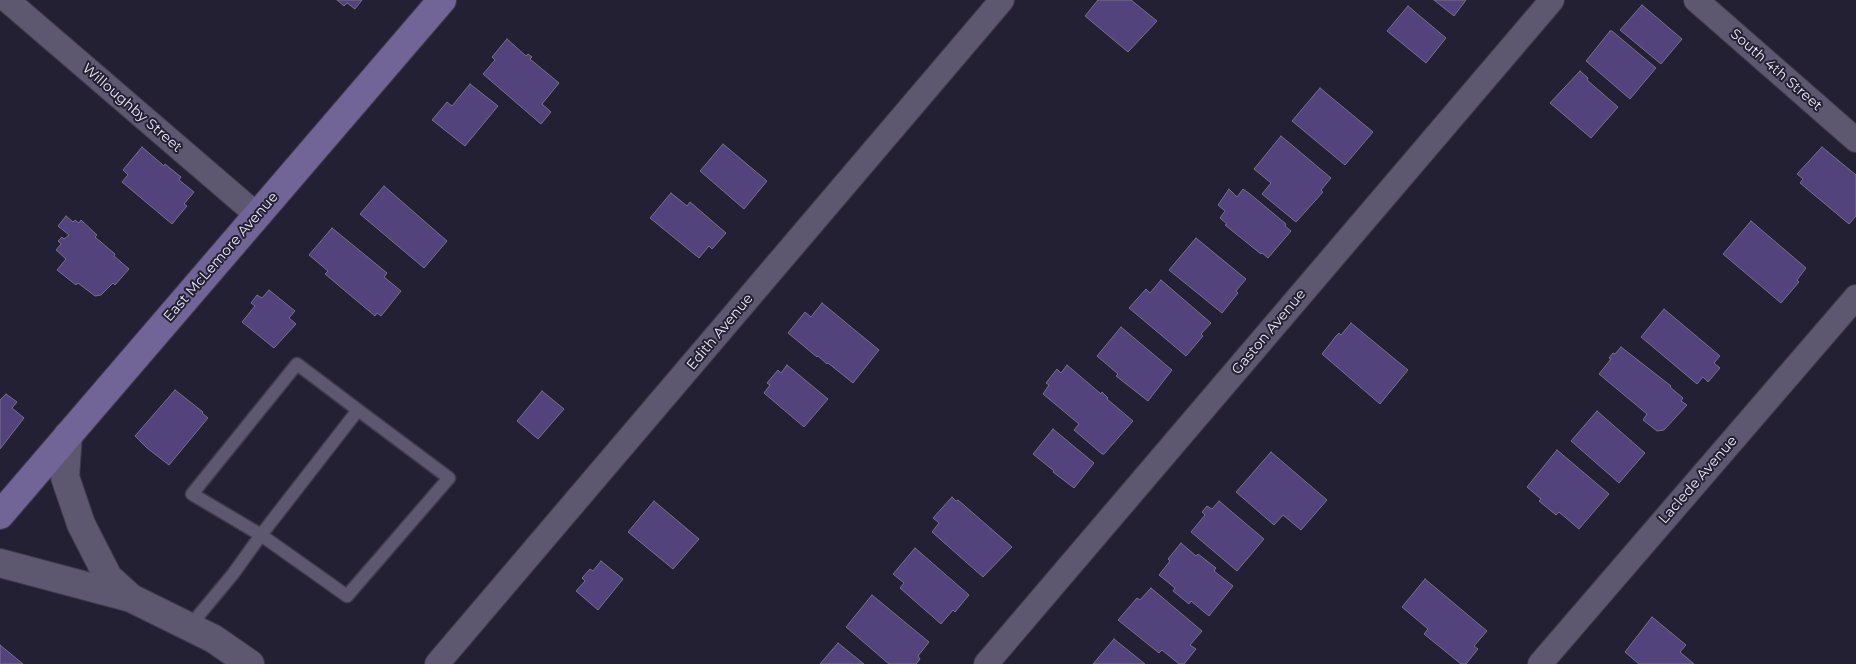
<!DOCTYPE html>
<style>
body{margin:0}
canvas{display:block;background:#242033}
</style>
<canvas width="1856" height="664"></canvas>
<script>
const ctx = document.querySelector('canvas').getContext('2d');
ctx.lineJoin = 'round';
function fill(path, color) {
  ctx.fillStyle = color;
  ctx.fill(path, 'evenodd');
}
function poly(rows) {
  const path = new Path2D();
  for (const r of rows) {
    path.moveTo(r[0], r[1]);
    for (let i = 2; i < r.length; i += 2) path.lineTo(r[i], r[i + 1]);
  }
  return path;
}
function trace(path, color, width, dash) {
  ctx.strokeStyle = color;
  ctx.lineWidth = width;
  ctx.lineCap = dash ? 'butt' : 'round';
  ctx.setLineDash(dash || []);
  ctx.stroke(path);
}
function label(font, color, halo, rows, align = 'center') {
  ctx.font = font + ' Montserrat,sans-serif';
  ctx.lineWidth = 4;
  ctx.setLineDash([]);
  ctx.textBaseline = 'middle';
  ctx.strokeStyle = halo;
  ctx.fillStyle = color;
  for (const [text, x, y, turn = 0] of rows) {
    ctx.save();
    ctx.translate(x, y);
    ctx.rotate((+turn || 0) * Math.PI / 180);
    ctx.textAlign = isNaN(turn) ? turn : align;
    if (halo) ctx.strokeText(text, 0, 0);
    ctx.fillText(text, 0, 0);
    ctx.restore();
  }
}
const building = poly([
 [337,0,362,0,355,9,347,3,344,6,337,0],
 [1098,0,1131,0,1157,21,1128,52,1085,16,1098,0],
 [1434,0,1466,0,1454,16,1434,0],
 [1642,5,1682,39,1661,64,1620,30,1642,5],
 [1408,6,1446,38,1426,63,1387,31,1408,6],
 [1610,31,1612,31,1656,68,1630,99,1586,61,1610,31],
 [507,39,526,56,528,54,532,57,530,59,559,83,542,104,551,112,541,124,483,74,495,60,492,57,507,39],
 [1580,71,1588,78,1587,80,1618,107,1591,138,1550,103,1580,71],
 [470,84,498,106,465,146,432,120,447,102,452,106,470,84],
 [1320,88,1373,132,1345,165,1292,121,1320,88],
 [1281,136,1331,178,1321,190,1323,192,1296,222,1262,194,1271,183,1254,169,1281,136],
 [723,144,767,181,744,209,700,171,723,144],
 [142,147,164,166,165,164,181,177,179,180,194,192,184,204,187,206,172,224,122,182,128,175,123,170,142,147],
 [1822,147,1856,175,1856,216,1849,224,1800,183,1803,179,1797,174,1822,147],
 [384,186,447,241,424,268,360,214,384,186],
 [1229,189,1237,197,1243,189,1250,194,1286,224,1285,226,1291,231,1268,258,1262,253,1261,254,1225,225,1227,224,1220,218,1225,211,1218,205,1229,189],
 [671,193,687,206,690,202,726,233,712,249,709,246,699,258,650,218,671,193],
 [66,216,73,222,75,220,79,223,81,220,97,235,95,237,115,254,114,256,129,269,115,285,113,283,101,295,95,296,78,283,76,285,57,270,66,259,56,250,61,244,58,241,62,237,64,239,69,235,58,226,66,216],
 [1751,221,1806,268,1797,280,1799,282,1781,303,1723,254,1751,221],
 [332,228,387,273,384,277,401,291,381,316,377,313,375,316,325,274,328,271,309,255,332,228],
 [1196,238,1246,279,1236,291,1238,293,1222,313,1169,270,1196,238],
 [1161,280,1211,323,1201,334,1203,336,1186,356,1129,308,1146,289,1150,293,1161,280],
 [269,290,295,311,289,318,296,324,274,348,242,322,255,306,251,303,257,295,262,298,269,290],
 [822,303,879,350,853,383,828,363,827,364,818,356,817,357,788,333,805,312,811,317,822,303],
 [1664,309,1720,356,1714,363,1720,368,1708,382,1703,377,1697,384,1641,337,1664,309],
 [1351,323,1408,370,1380,404,1322,354,1336,336,1339,333,1341,335,1351,323],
 [1121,327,1172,370,1148,401,1116,376,1118,374,1097,356,1121,327],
 [1621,347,1671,386,1670,387,1683,398,1681,401,1687,405,1664,430,1657,431,1643,420,1647,414,1599,374,1611,359,1609,358,1613,353,1615,354,1621,347],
 [787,365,828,399,804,427,764,393,770,385,767,383,778,370,781,373,787,365],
 [1067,365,1101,394,1102,392,1108,398,1107,399,1133,421,1104,454,1102,454,1074,430,1079,424,1043,394,1049,385,1046,383,1057,369,1061,373,1067,365],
 [175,390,203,412,202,413,208,418,169,465,147,448,135,436,175,390],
 [542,391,564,409,538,439,517,421,542,391],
 [6,394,17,402,12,408,24,418,0,449,0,400,6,394],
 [1597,411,1645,453,1619,483,1571,441,1597,411],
 [1053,429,1094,463,1074,488,1053,472,1054,471,1033,454,1053,429],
 [1557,450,1609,494,1579,529,1559,512,1556,515,1539,501,1541,499,1527,487,1557,450],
 [1271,452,1327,500,1301,530,1283,515,1274,525,1236,492,1271,452],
 [952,497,956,501,958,500,1012,547,983,577,932,532,939,523,933,518,952,497],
 [654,501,699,539,673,569,628,532,654,501],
 [1219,501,1264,539,1237,571,1191,532,1205,515,1202,512,1207,506,1212,509,1219,501],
 [1181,543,1196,556,1198,554,1216,568,1214,571,1233,586,1209,616,1191,601,1189,604,1173,591,1175,588,1159,575,1170,561,1168,559,1181,543],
 [915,548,969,595,955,612,953,610,941,624,900,588,904,583,893,574,915,548],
 [601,561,623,579,598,610,576,591,585,581,582,578,590,569,593,571,601,561],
 [1425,579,1487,631,1474,646,1478,649,1466,664,1461,664,1424,634,1428,629,1402,607,1425,579],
 [1151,588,1202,631,1190,645,1196,649,1184,664,1179,664,1162,650,1159,653,1118,620,1137,598,1140,600,1151,588],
 [872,595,929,642,918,656,920,659,916,664,889,664,846,627,872,595],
 [1652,617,1686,645,1680,652,1694,664,1639,664,1625,652,1652,617],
 [1114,639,1145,664,1093,664,1114,639],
 [838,643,864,664,820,664,838,643],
 [0,645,23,664,0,664,0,645]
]);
const service = poly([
 [189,627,233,574,261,535,358,410,449,478,347,596,261,535,192,494,297,364,358,410]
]);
const minor = poly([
 [7,0,257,215],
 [1696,0,1856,140],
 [437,664,1002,0],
 [986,664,1552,0],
 [1540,664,1856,297]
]);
const tertiary = poly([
 [68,435,65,477,81,524,108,577,130,597],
 [0,563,131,598,214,639,250,664]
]);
const secondary = poly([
 [0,515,442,0]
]);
const streetNames = [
 ["South 4th Street",1776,70,41],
 ["Willoughby Street",132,108,41],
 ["East McLemore Avenue",221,257,-49],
 ["Edith Avenue",720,332,-50],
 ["Gaston Avenue",1269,332,-50],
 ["Laclede Avenue",1698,480,-49]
];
fill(building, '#53437c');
trace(building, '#757087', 1);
trace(service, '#3f3a4a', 15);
trace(minor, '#3f3a4a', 26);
trace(tertiary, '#3f3a4a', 30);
trace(secondary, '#3f3a4a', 30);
trace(service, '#5d586f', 12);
trace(minor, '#5d586f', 24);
trace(tertiary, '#5d586f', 28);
trace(secondary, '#716496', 28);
label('14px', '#ebe9f6', '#242033', streetNames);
</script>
